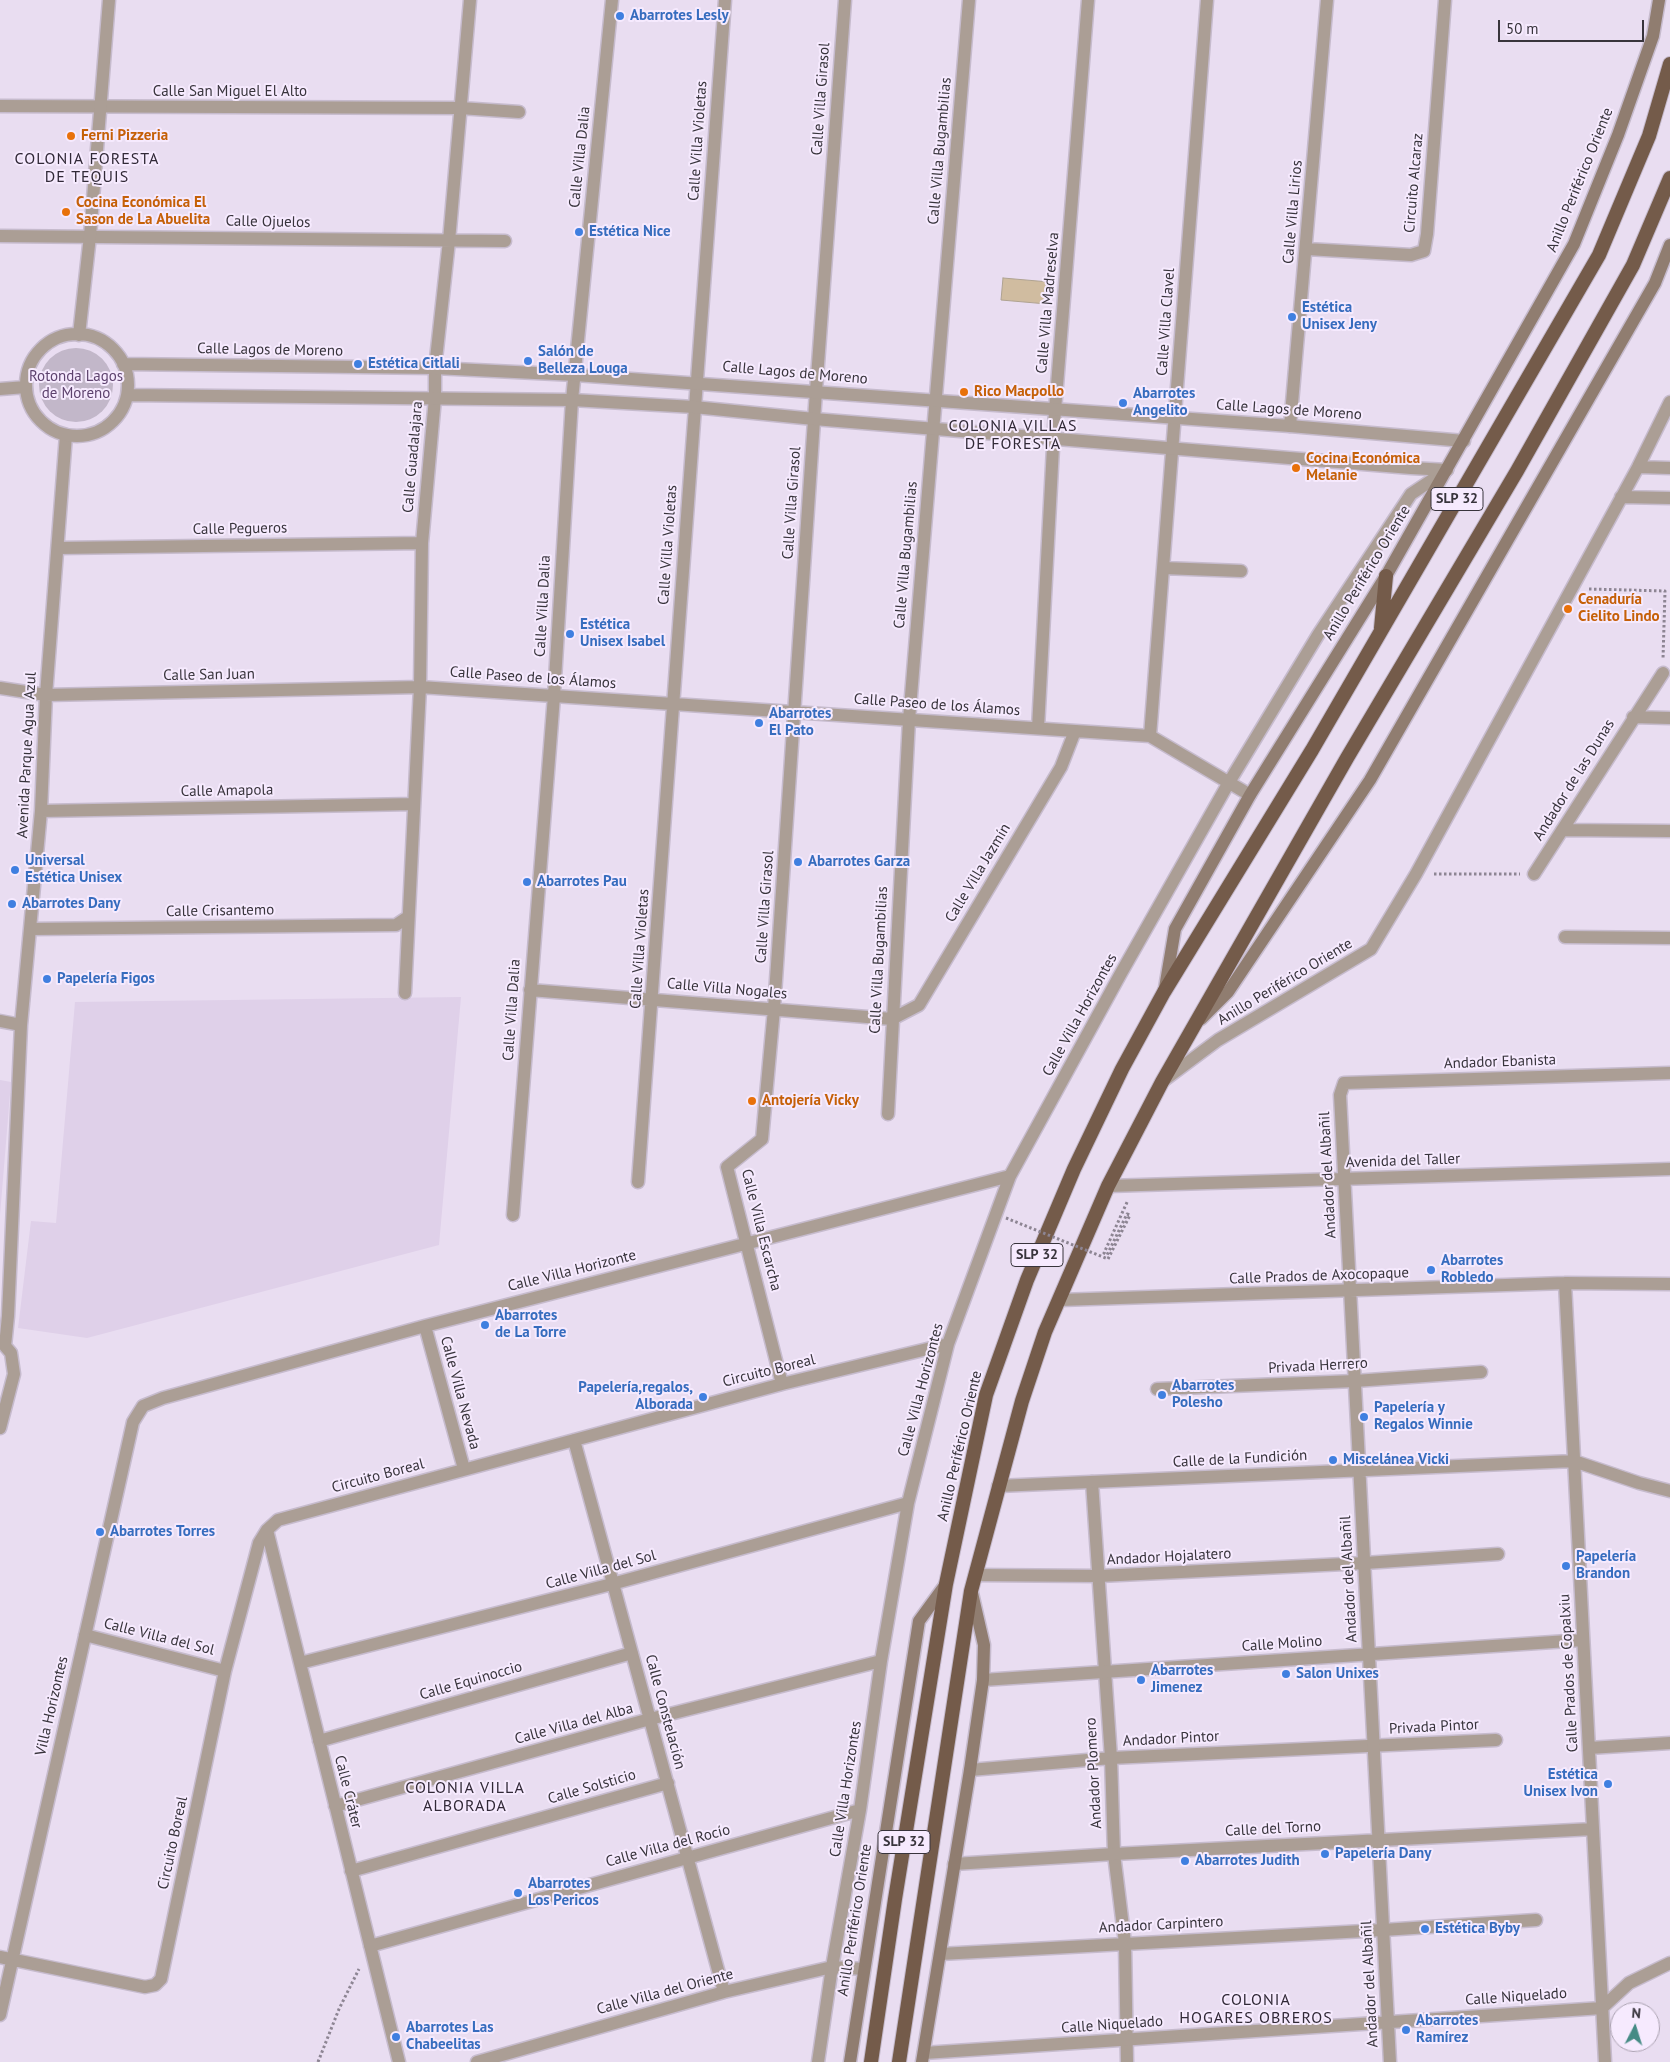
<!DOCTYPE html>
<meta charset="utf-8">
<style>
body{margin:0}
#map{position:relative;width:1670px;height:2062px;overflow:hidden;background:#e9ddf1;font-family:"PT Sans",sans-serif}
canvas{display:block}
.north{position:absolute;left:1610px;top:2002px;width:50px;height:50px;box-sizing:border-box;background:#f6eafe;border:1px solid #aaa1b0;border-radius:50%;rotate:5deg;font-size:14px;font-weight:700;line-height:20px;text-align:center;color:#38343c}
.north::after{content:'';display:block;margin:auto;width:18px;height:22px;background:#458b85;clip-path:polygon(50% 0,100% 100%,50% 72%,0 100%)}
.scale{position:absolute;left:1498px;top:20px;width:146px;height:22px;box-sizing:border-box;border:2px solid #38343c;border-top:0;padding-left:6px;font-size:15px;line-height:18px;white-space:nowrap;color:#38343c;-webkit-text-stroke:4px #f6eafe;paint-order:stroke}
</style>
<div id="map">
<canvas width="1670" height="2062"></canvas>
<div class="north">N</div>
<div class="scale">50 m</div>
</div>
<script>
const ctx = document.querySelector('canvas').getContext('2d');
ctx.lineJoin = 'round';
function fill(path, color) {
  ctx.fillStyle = color;
  ctx.fill(path, 'evenodd');
}
function poly(rows) {
  const path = new Path2D();
  for (const r of rows) {
    if (r.length === 3) {
      path.moveTo(r[0] + r[2], r[1]);
      path.arc(r[0], r[1], r[2], 0, 2 * Math.PI);
      continue;
    }
    path.moveTo(r[0], r[1]);
    for (let i = 2; i < r.length; i += 2) path.lineTo(r[i], r[i + 1]);
  }
  return path;
}
function trace(path, color, width, dash) {
  ctx.strokeStyle = color;
  ctx.lineWidth = width;
  ctx.lineCap = dash ? 'butt' : 'round';
  ctx.setLineDash(dash || []);
  ctx.stroke(path);
}
function label(font, color, halo, rows, align = 'center') {
  ctx.font = font + ' "PT Sans",sans-serif';
  ctx.lineWidth = 4;
  ctx.setLineDash([]);
  ctx.textBaseline = 'middle';
  ctx.strokeStyle = halo;
  ctx.fillStyle = color;
  for (const [text, x, y, turn = 0] of rows) {
    ctx.save();
    ctx.translate(x, y);
    ctx.rotate((+turn || 0) * Math.PI / 180);
    ctx.textAlign = isNaN(turn) ? turn : align;
    if (halo) ctx.strokeText(text, 0, 0);
    ctx.fillText(text, 0, 0);
    ctx.restore();
  }
}
const built = poly([
 [461,997,439,1245,87,1338,18,1328,31,1221,56,1223,75,1002],
 [0,1080,11,1082,0,1215]
]);
const green = poly([
 [76,385,37]
]);
const building = poly([
 [1003,278,1049,282,1047,304,1001,300,1003,278]
]);
const path = poly([
 [1589,589,1665,591,1663,659],
 [1434,874,1520,874],
 [1108,1259,1130,1215,1127,1214,1107,1255,1104,1253,1128,1200],
 [318,2062,339,2009,359,1969]
]);
const pedestrian = poly([
 [1633,717,1670,718],
 [1562,830,1670,831],
 [1534,874,1663,673],
 [1565,937,1670,938],
 [1157,1389,1355,1381,1481,1372],
 [1092,1482,1111,1758,1114,1854,1125,1943,1127,2062],
 [975,1575,1099,1576,1365,1563,1498,1554],
 [970,1770,1111,1758,1496,1740],
 [940,1954,1383,1930,1536,1920]
]);
const minor = poly([
 [0,106,460,108,519,112],
 [0,236,505,241],
 [1307,249,1411,255,1424,251,1427,234,1445,0],
 [1290,426,1327,0],
 [58,548,422,543],
 [1163,568,1241,571],
 [0,688,46,695,420,687,1150,736,1250,795],
 [1038,728,1055,410,1088,0],
 [1150,736,1207,0],
 [41,811,414,804],
 [31,929,396,925,408,917],
 [530,990,892,1019],
 [405,993,420,687,422,543,435,398,435,368,449,241,470,0],
 [892,1019,919,1005,1061,767,1075,731],
 [0,1021,21,1025],
 [888,1114,909,720,969,0],
 [638,1182,725,0],
 [1108,1186,1670,1169],
 [513,1215,554,696,572,400,612,0],
 [1565,1283,1605,2062],
 [1060,1300,1565,1283,1670,1284],
 [425,1326,464,1469],
 [5,1346,8,1316,21,1025,41,811,46,695,66,435],
 [782,1384,727,1167,762,1139,774,1009,816,391,845,0],
 [0,1428,14,1374,11,1353,5,1346],
 [574,1440,724,1992],
 [998,1486,1574,1461,1639,1483,1670,1491],
 [267,1530,399,2062],
 [85,1635,225,1671],
 [300,1663,612,1584,908,1503],
 [983,1680,1583,1640],
 [319,1741,632,1653],
 [1589,1748,1670,1743],
 [335,1806,650,1719,881,1661],
 [954,1864,1114,1854,1593,1829],
 [351,1871,668,1783],
 [370,1946,860,1810],
 [0,1957,145,1987,155,1985,161,1979,225,1671,259,1543,267,1530,278,1520,782,1384,948,1344],
 [0,2015,133,1422,143,1406,163,1398,425,1326,1010,1176],
 [924,2053,1602,2008,1629,1983,1670,1963],
 [477,2062,724,1992,832,1967,864,1969],
 [818,2062,832,1967,860,1810,881,1661,908,1503,948,1344,1010,1176,1120,975,1228,784,1318,635,1411,494,1447,470],
 [1390,2062,1340,1095,1344,1083,1670,1073]
]);
const tertiary = poly([
 [77,385,51],
 [79,335,90,236,109,0],
 [123,364,435,368,575,375,1290,426,1464,441],
 [0,389,26,387],
 [127,395,572,400,694,407,814,419,1411,468,1447,470],
 [1638,467,1670,468],
 [1621,497,1670,498],
 [1163,1081,1218,1040,1371,949,1416,874,1638,467,1670,402]
]);
const secondary = poly([
 [1165,988,1175,929,1250,795,1386,576,1574,244,1618,135,1653,36,1659,0],
 [1201,1019,1228,992,1370,780,1655,283,1670,245],
 [850,2062,919,1621,946,1584],
 [922,2062,970,1770,983,1680,984,1645,972,1593]
]);
const trunk = poly([
 [1381,628,1386,576],
 [871,2062,895,1899,946,1584,986,1395,1027,1280,1074,1169,1122,1069,1164,992,1312,750,1599,255,1649,136,1670,64],
 [899,2062,971,1591,1022,1401,1045,1332,1108,1186,1162,1082,1347,758,1517,471,1633,265,1670,178]
]);
const pathBridge = poly([
 [1006,1218,1108,1259]
]);
const markers = [
 [620,16,5,"#3f7fe0"],
 [71,136,5,"#e8710a"],
 [66,212,5,"#e8710a"],
 [579,232,5,"#3f7fe0"],
 [1292,317,5,"#3f7fe0"],
 [528,361,5,"#3f7fe0"],
 [358,364,5,"#3f7fe0"],
 [964,392,5,"#e8710a"],
 [1123,403,5,"#3f7fe0"],
 [1296,468,5,"#e8710a"],
 [1568,609,5,"#e8710a"],
 [570,634,5,"#3f7fe0"],
 [759,723,5,"#3f7fe0"],
 [798,862,5,"#3f7fe0"],
 [15,870,5,"#3f7fe0"],
 [527,882,5,"#3f7fe0"],
 [12,904,5,"#3f7fe0"],
 [47,979,5,"#3f7fe0"],
 [752,1101,5,"#e8710a"],
 [1431,1270,5,"#3f7fe0"],
 [485,1325,5,"#3f7fe0"],
 [1162,1395,5,"#3f7fe0"],
 [703,1397,5,"#3f7fe0"],
 [1364,1417,5,"#3f7fe0"],
 [1333,1460,5,"#3f7fe0"],
 [100,1532,5,"#3f7fe0"],
 [1566,1566,5,"#3f7fe0"],
 [1286,1674,5,"#3f7fe0"],
 [1141,1680,5,"#3f7fe0"],
 [1608,1784,5,"#3f7fe0"],
 [1325,1854,5,"#3f7fe0"],
 [1185,1861,5,"#3f7fe0"],
 [518,1893,5,"#3f7fe0"],
 [1425,1929,5,"#3f7fe0"],
 [1406,2030,5,"#3f7fe0"],
 [396,2037,5,"#3f7fe0"]
];
const shields = [
 [1457,499,52],
 [1037,1255,52],
 [904,1842,52]
];
const shieldNames = [
 ["SLP 32",1457,499],
 ["SLP 32",1037,1255],
 ["SLP 32",904,1842]
];
const shopNames = [
 ["Abarrotes Lesly",630,16],
 ["Estética Nice",589,232],
 ["Estética",1302,308],
 ["Unisex Jeny",1302,325],
 ["Salón de",538,352],
 ["Belleza Louga",538,369],
 ["Estética Citlali",368,364],
 ["Abarrotes",1133,394],
 ["Angelito",1133,411],
 ["Estética",580,625],
 ["Unisex Isabel",580,642],
 ["Abarrotes",769,714],
 ["El Pato",769,731],
 ["Universal",25,861],
 ["Estética Unisex",25,878],
 ["Abarrotes Garza",808,862],
 ["Abarrotes Pau",537,882],
 ["Abarrotes Dany",22,904],
 ["Papelería Figos",57,979],
 ["Abarrotes",1441,1261],
 ["Robledo",1441,1278],
 ["Abarrotes",495,1316],
 ["de La Torre",495,1333],
 ["Abarrotes",1172,1386],
 ["Polesho",1172,1403],
 ["Papelería,regalos,",693,1388,"right"],
 ["Alborada",693,1405,"right"],
 ["Papelería y",1374,1408],
 ["Regalos Winnie",1374,1425],
 ["Miscelánea Vicki",1343,1460],
 ["Abarrotes Torres",110,1532],
 ["Papelería",1576,1557],
 ["Brandon",1576,1574],
 ["Abarrotes",1151,1671],
 ["Jimenez",1151,1688],
 ["Salon Unixes",1296,1674],
 ["Estética",1598,1775,"right"],
 ["Unisex Ivon",1598,1792,"right"],
 ["Papelería Dany",1335,1854],
 ["Abarrotes Judith",1195,1861],
 ["Abarrotes",528,1884],
 ["Los Pericos",528,1901],
 ["Estética Byby",1435,1929],
 ["Abarrotes",1416,2021],
 ["Ramírez",1416,2038],
 ["Abarrotes Las",406,2028],
 ["Chabeelitas",406,2045]
];
const streetNames = [
 ["Calle San Miguel El Alto",230,92],
 ["Calle Villa Girasol",821,99,-86],
 ["Calle Villa Violetas",698,141,-86],
 ["Calle Villa Bugambilias",940,151,-85],
 ["Calle Villa Dalia",580,157,-84],
 ["Anillo Periférico Oriente",1580,180,-68],
 ["Circuito Alcaraz",1414,183,-85],
 ["Calle Villa Lirios",1293,212,-85],
 ["Calle Ojuelos",268,222,1],
 ["Calle Villa Madreselva",1048,303,-85],
 ["Calle Villa Clavel",1166,322,-86],
 ["Calle Lagos de Moreno",270,350,1],
 ["Calle Lagos de Moreno",795,373,5],
 ["Calle Lagos de Moreno",1289,410,4],
 ["Calle Guadalajara",413,457,-85],
 ["Calle Villa Girasol",792,503,-86],
 ["Calle Pegueros",240,529,-1],
 ["Calle Villa Violetas",668,545,-86],
 ["Calle Villa Bugambilias",906,555,-85],
 ["Anillo Periférico Oriente",1367,573,-59],
 ["Calle Villa Dalia",543,606,-87],
 ["Calle San Juan",209,675,-1],
 ["Calle Paseo de los Álamos",533,678,4],
 ["Calle Paseo de los Álamos",937,705,4],
 ["Avenida Parque Agua Azul",27,755,-87],
 ["Andador de las Dunas",1574,780,-58],
 ["Calle Amapola",227,791,-1],
 ["Calle Villa Jazmín",978,873,-59],
 ["Calle Villa Girasol",765,907,-86],
 ["Calle Crisantemo",220,911,-1],
 ["Calle Villa Violetas",640,949,-86],
 ["Calle Villa Bugambilias",879,960,-87],
 ["Anillo Periférico Oriente",1285,982,-31],
 ["Calle Villa Nogales",727,989,5],
 ["Calle Villa Dalia",512,1010,-86],
 ["Calle Villa Horizontes",1080,1015,-61],
 ["Andador Ebanista",1500,1062,-2],
 ["Avenida del Taller",1403,1161,-2],
 ["Andador del Albañil",1328,1175,-93],
 ["Calle Villa Escarcha",761,1230,76],
 ["Calle Villa Horizonte",572,1271,-14],
 ["Calle Prados de Axocopaque",1319,1276,-2],
 ["Privada Herrero",1318,1366,-3],
 ["Circuito Boreal",769,1371,-14],
 ["Calle Villa Horizontes",921,1390,-75],
 ["Calle Villa Nevada",460,1393,75],
 ["Anillo Periférico Oriente",960,1446,-77],
 ["Calle de la Fundición",1240,1459,-3],
 ["Circuito Boreal",378,1476,-15],
 ["Andador Hojalatero",1169,1557,-3],
 ["Calle Villa del Sol",601,1570,-15],
 ["Andador del Albañil",1349,1579,-93],
 ["Calle Villa del Sol",159,1637,14],
 ["Calle Molino",1282,1644,-4],
 ["Calle Prados de Copalxiu",1569,1673,-93],
 ["Calle Equinoccio",471,1681,-16],
 ["Villa Horizontes",52,1706,-77],
 ["Calle Constelación",665,1712,75],
 ["Calle Villa del Alba",574,1724,-15],
 ["Privada Pintor",1434,1727,-3],
 ["Andador Pintor",1171,1739,-3],
 ["Andador Plomero",1094,1773,-93],
 ["Calle Solsticio",592,1787,-16],
 ["Calle Villa Horizontes",846,1789,-81],
 ["Calle Cráter",348,1792,76],
 ["Calle del Torno",1273,1829,-3],
 ["Circuito Boreal",173,1843,-78],
 ["Calle Villa del Rocío",668,1846,-15],
 ["Anillo Periférico Oriente",855,1920,-81],
 ["Andador Carpintero",1161,1925,-3],
 ["Andador del Albañil",1370,1984,-93],
 ["Calle Villa del Oriente",665,1992,-15],
 ["Calle Niquelado",1516,1997,-4],
 ["Calle Niquelado",1112,2025,-4]
];
const foodNames = [
 ["Ferni Pizzeria",81,136],
 ["Cocina Económica El",76,203],
 ["Sason de La Abuelita",76,220],
 ["Rico Macpollo",974,392],
 ["Cocina Económica",1306,459],
 ["Melanie",1306,476],
 ["Cenaduría",1578,600],
 ["Cielito Lindo",1578,617],
 ["Antojería Vicky",762,1101]
];
const parkNames = [
 ["Rotonda Lagos",76,377],
 ["de Moreno",76,394]
];
const neighbourhoodNames = [
 ["COLONIA FORESTA",87,159],
 ["DE TEQUIS",87,177],
 ["COLONIA VILLAS",1013,426],
 ["DE FORESTA",1013,444],
 ["COLONIA VILLA",465,1788],
 ["ALBORADA",465,1806],
 ["COLONIA",1256,2000],
 ["HOGARES OBREROS",1256,2018]
];
fill(built, '#dfd0e9');
fill(green, '#c2b7c9');
fill(building, '#d0bca0');
trace(building, '#afa391', 1);
trace(pedestrian, '#c6bbcd', 15);
trace(minor, '#c6bbcd', 15);
trace(tertiary, '#c6bbcd', 15);
trace(secondary, '#c6bbcd', 15);
trace(trunk, '#c6bbcd', 16);
trace(path, '#8d8593', 3, [2.5, 2.5]);
trace(pedestrian, '#ab9e95', 12);
trace(minor, '#ab9e95', 12);
trace(tertiary, '#ab9e95', 12);
trace(secondary, '#907d70', 12);
trace(trunk, '#745b4a', 14);
trace(pathBridge, '#8d8593', 3, [2.5, 2.5]);
for (const [x, y, r, color] of markers) {
  const dot = new Path2D();
  dot.arc(x, y, r, 0, 2 * Math.PI);
  ctx.fillStyle = color;
  ctx.fill(dot);
  trace(dot, '#f6eafe', 2);
}
for (const [x, y, w] of shields) {
  const box = new Path2D();
  box.roundRect(x - w / 2, y - 11.5, w, 23, 4);
  ctx.fillStyle = '#f6eafe';
  ctx.fill(box);
  trace(box, '#38343c', 1);
}
label('bold 14px', '#38343c', null, shieldNames);
label('bold 15px', '#366cbe', '#f6eafe', shopNames, 'left');
label('15px', '#38343c', '#f6eafe', streetNames);
label('bold 15px', '#c56008', '#f6eafe', foodNames, 'left');
label('15px', '#5e436e', '#f6eafe', parkNames);
ctx.letterSpacing = '1px';
label('16px', '#312937', '#f6eafe', neighbourhoodNames);
ctx.letterSpacing = '0px';
</script>
